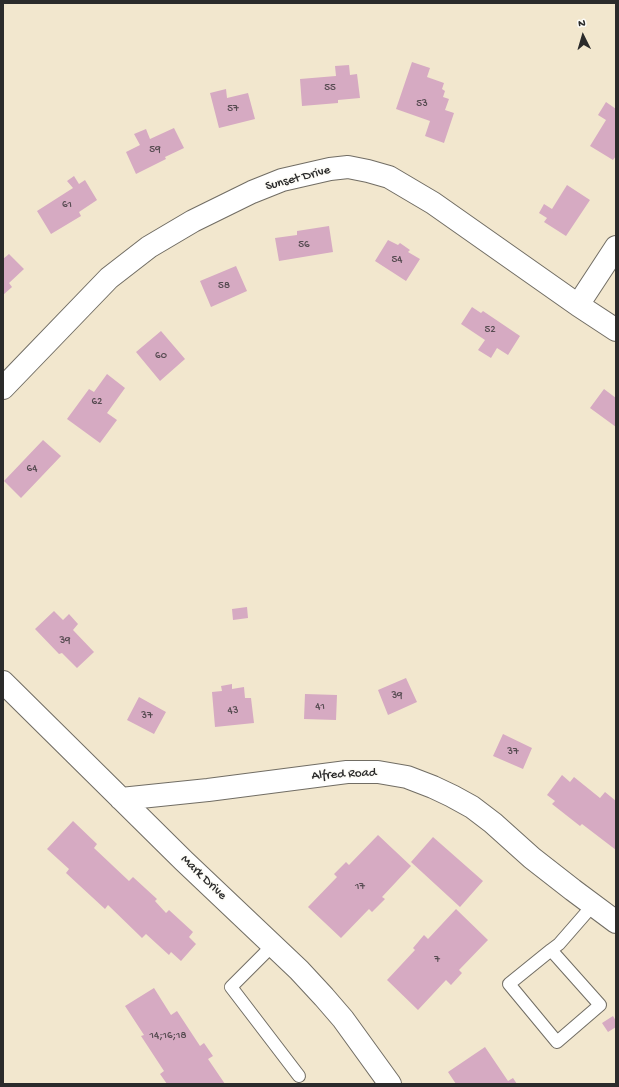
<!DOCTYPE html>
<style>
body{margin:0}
#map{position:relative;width:619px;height:1087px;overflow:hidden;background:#f2e7ce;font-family:"Gochi Hand",sans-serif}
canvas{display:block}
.frame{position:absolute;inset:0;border:4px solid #2b2b2b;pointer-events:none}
.north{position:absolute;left:563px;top:16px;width:40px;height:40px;-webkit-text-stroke:3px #fdfcf7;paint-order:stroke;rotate:355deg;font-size:11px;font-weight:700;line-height:16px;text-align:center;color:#2b2b2b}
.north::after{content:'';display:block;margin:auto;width:14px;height:18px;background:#2b2b2b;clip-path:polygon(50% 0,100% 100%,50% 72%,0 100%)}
</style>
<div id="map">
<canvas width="619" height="1087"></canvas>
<div class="frame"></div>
<div class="north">N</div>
</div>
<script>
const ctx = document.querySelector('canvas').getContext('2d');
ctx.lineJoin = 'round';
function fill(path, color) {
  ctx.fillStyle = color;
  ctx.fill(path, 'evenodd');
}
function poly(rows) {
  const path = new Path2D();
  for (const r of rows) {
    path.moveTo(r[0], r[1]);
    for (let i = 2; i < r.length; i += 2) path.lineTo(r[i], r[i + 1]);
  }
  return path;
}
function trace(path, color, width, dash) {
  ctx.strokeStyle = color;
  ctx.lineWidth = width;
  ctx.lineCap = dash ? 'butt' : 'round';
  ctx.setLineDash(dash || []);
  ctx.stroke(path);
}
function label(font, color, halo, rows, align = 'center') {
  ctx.font = font + ' "Gochi Hand",sans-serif';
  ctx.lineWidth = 3;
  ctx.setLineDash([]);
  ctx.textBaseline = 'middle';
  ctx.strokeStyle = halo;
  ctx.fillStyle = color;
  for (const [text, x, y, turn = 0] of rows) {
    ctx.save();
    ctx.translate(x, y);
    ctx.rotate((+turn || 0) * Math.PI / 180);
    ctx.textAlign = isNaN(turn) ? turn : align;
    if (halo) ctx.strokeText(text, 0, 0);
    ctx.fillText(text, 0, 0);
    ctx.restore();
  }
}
const building = poly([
 [412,62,430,68,427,77,444,83,442,89,445,91,443,97,449,99,445,110,454,113,444,143,425,136,430,121,396,109],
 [349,65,350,75,357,74,360,98,338,100,338,103,302,106,300,79,336,76,335,66],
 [226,89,227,98,248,93,255,119,219,128,210,93],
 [606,102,616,109,616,156,613,160,590,146,606,120,598,115],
 [174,128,184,148,165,157,166,159,136,174,126,152,140,145,134,134,146,129,150,139],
 [74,176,79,184,85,180,97,200,79,212,81,216,51,234,37,211,73,188,67,181],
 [567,185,590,200,566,236,544,222,547,218,539,213,544,204,552,209],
 [329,226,333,252,279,261,275,238,297,235,297,231],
 [388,240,398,245,400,243,410,250,408,252,420,259,406,281,375,261],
 [9,254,24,269,9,283,12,287,3,295,3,259],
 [236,266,247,291,211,307,200,281],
 [472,307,481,313,483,311,520,336,508,355,497,348,491,358,478,350,485,340,461,324],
 [161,331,185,359,160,381,136,352],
 [107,374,125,388,107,413,117,420,100,443,67,419,89,389,94,392],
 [604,389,616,398,616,427,590,408],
 [43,440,61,456,21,498,4,481],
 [247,607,248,618,233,620,232,609],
 [54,611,63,620,69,614,78,624,73,630,94,652,77,668,62,653,59,654,35,629],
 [406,678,417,702,388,715,378,690],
 [232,684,232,689,244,687,245,698,251,698,254,723,215,727,212,692,222,691,221,686],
 [305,694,337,695,336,720,304,719],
 [139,697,166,712,154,734,127,720],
 [503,734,532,748,523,769,493,756],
 [562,775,570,782,574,777,600,798,605,792,616,801,616,850,582,824,580,826,552,804,555,801,547,795],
 [73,821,97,844,94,848,129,881,133,877,157,899,155,901,166,913,169,910,193,932,189,937,196,944,181,961,171,952,169,955,146,934,142,938,108,905,105,909,66,873,69,869,47,849],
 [378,835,411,866,382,897,385,899,372,912,369,909,341,938,308,907,337,877,334,874,346,862,349,865],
 [433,837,483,881,460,907,411,862],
 [456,909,488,940,459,970,462,973,451,985,446,980,418,1010,387,980,415,950,413,948,424,935,428,939],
 [154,988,171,1015,177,1011,200,1046,204,1043,213,1056,208,1059,225,1084,167,1084,160,1074,164,1071,141,1036,144,1035,125,1006],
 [613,1016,616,1021,616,1027,608,1032,602,1023],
 [485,1047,508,1081,513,1078,517,1084,456,1084,448,1072]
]);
const service = poly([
 [273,945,231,987,299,1076],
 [551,950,600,1005,557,1042,509,984,551,950,559,944,593,905]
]);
const minor = poly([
 [578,305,616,247],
 [3,388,109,278,149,247,193,221,252,192,282,180,330,169,348,167,368,171,389,177,433,203,578,305,616,330],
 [3,682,184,861,299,970,324,997,343,1019,390,1084],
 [121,799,208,790,347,772,378,772,407,777,433,787,452,796,472,807,493,823,532,858,573,890,616,922]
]);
const numberNames = [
 ["55",330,88],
 ["53",422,104],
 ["57",233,109],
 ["59",155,150],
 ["61",67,205],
 ["56",304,245],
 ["54",397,260],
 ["58",224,286],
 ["52",490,330],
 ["60",161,356],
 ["62",97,402],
 ["64",32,469],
 ["39",65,641],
 ["39",397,696],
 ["41",320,707],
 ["43",233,711],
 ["37",147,716],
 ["37",513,752],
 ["17",360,887],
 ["7",437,960],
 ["14;16;18",168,1036]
];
const streetNames = [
 ["Sunset Drive",298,179,-15],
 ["Alfred Road",344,775,-3],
 ["Mark Drive",203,878,44]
];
fill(building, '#d6aac2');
trace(service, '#716d64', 14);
trace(minor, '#716d64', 24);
trace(service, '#fff', 12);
trace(minor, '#fff', 22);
label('11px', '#564b51', null, numberNames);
label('13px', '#2b2b2b', '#fdfcf7', streetNames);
</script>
